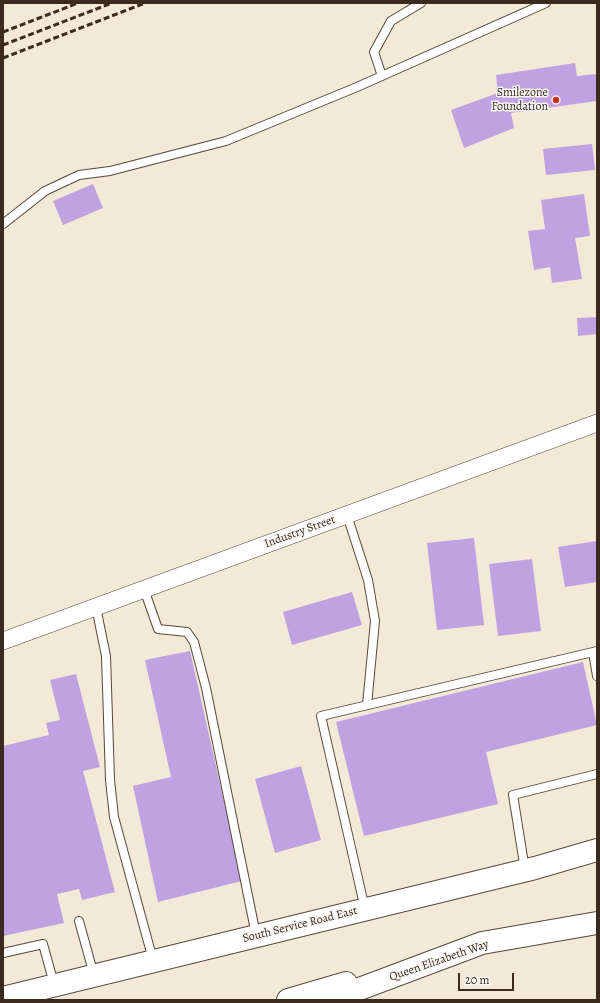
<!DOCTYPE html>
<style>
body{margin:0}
#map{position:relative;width:600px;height:1003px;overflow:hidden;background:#f3e9d7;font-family:Alegreya,serif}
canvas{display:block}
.frame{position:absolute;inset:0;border:4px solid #3b2a1e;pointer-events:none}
.scale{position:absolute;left:458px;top:973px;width:56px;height:18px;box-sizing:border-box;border:2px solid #3b2a1e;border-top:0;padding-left:5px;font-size:12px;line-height:14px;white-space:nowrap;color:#3b2a1e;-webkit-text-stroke:3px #f6f6f2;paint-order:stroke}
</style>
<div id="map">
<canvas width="600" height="1003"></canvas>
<div class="frame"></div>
<div class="scale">20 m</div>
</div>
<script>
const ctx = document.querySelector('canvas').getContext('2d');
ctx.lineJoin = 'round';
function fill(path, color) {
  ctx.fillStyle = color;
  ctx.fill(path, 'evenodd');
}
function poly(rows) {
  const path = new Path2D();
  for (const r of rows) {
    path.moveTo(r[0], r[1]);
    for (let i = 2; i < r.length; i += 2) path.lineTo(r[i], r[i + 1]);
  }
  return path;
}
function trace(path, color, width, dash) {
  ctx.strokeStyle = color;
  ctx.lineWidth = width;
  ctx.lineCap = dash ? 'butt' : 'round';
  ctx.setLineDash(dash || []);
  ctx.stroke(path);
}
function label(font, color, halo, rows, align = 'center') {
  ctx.font = font + ' Alegreya,serif';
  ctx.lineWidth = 3;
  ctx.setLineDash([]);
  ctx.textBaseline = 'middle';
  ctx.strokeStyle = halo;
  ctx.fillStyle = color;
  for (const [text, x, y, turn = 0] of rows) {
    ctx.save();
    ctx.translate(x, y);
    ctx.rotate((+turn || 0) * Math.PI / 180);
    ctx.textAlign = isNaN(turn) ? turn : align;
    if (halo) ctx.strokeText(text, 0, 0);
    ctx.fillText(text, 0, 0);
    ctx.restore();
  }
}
const building = poly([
 [575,63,577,76,597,74,597,101,511,113,514,128,464,148,451,110,498,93,496,75],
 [592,144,595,170,546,175,543,149],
 [93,184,103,208,63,225,53,201],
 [584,194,590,236,575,238,582,279,552,283,550,267,534,270,528,231,545,229,541,200],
 [597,317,597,334,578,336,577,318],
 [474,538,484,625,437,630,427,543],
 [597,541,597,582,565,587,558,547],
 [532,559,541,631,498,636,489,564],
 [352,592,362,625,292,645,283,612],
 [190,651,242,881,158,902,133,786,171,777,145,660],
 [583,662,597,725,486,752,498,804,364,836,336,722],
 [76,674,100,767,83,771,115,892,82,900,79,889,57,894,64,923,3,936,3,746,49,735,46,723,60,720,50,680],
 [301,766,321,840,275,853,255,779]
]);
const lane = poly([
 [382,76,374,52,391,21,421,3],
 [3,224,45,191,79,175,110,171,226,141,357,87,546,3],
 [347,515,368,580,375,621,367,705],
 [144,589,158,629,187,632,194,642,206,688,256,935],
 [96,607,106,656,110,780,114,817,153,960],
 [597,651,593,652,597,676],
 [525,870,513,795,597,774],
 [365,909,321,716,593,652],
 [79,921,94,975],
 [3,953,43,944,54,984]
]);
const street = poly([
 [3,641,597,423]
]);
const secondary = poly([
 [3,998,535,868,597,850]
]);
const highway = poly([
 [288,1000,346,983],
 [330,1000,482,943,597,923]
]);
const rail = poly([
 [3,32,78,3],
 [3,45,112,3],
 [3,58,145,3]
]);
const markers = [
 [556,100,4,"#c8321e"]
];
const poiNames = [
 ["Smilezone",548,93],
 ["Foundation",548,107]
];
const streetNames = [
 ["Industry Street",300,532,-20],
 ["South Service Road East",300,925,-14],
 ["Queen Elizabeth Way",439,961,-19]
];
fill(building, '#c0a2e2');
trace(lane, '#57473a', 10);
trace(street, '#57473a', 18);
trace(secondary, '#57473a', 24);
trace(highway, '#57473a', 24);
trace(lane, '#fff', 8);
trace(street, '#fff', 17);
trace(secondary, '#fff', 22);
trace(highway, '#fff', 22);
trace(rail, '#3b2a1e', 3, [6, 3]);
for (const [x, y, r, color] of markers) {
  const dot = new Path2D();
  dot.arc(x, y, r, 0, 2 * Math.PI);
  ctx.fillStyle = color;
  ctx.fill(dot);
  trace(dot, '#f6f6f2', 1.5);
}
label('12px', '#3b2a1e', '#f6f6f2', poiNames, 'right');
label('12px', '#3b2a1e', '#f6f6f2', streetNames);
</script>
